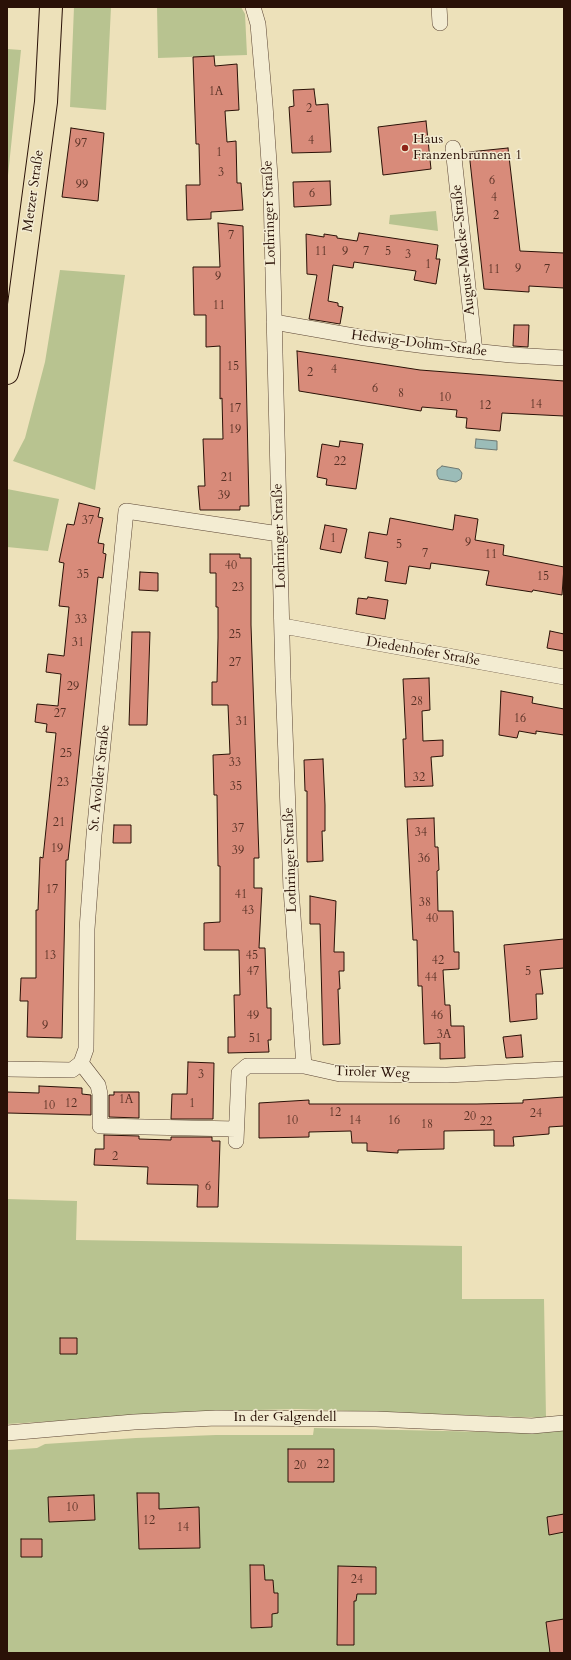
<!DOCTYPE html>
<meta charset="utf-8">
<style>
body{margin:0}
#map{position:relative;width:571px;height:1660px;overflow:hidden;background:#ede1ba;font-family:Cardo,serif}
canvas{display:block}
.frame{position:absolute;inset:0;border:8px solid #2a1107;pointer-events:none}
</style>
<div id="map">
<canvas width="571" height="1660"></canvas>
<div class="frame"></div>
</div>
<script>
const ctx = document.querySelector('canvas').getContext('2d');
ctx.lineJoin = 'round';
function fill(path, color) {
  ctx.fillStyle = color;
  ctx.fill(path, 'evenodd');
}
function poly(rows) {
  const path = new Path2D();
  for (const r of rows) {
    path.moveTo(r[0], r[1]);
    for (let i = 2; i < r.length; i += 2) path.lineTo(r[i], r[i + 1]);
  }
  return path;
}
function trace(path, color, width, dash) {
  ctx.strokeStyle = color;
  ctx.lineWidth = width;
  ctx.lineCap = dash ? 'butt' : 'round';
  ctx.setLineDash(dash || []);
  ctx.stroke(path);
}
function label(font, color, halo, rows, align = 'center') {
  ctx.font = font + ' Cardo,serif';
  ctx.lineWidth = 3;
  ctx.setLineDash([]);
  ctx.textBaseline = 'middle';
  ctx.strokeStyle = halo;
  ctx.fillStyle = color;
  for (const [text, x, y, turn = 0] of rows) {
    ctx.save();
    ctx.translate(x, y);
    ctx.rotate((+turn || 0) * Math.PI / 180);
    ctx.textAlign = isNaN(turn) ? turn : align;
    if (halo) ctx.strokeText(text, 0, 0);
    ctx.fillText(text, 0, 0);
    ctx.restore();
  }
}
const green = poly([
 [74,7,111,7,106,110,70,107],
 [157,7,241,7,245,14,247,55,158,58],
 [7,49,21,50,7,185],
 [436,211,438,231,389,224,390,215],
 [60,270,125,275,95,490,13,461,25,438,45,362],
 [7,489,59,499,48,551,7,547],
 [7,1199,77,1201,76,1240,462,1246,462,1299,544,1299,546,1418,297,1409,217,1411,7,1424],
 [314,1428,532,1433,564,1430,564,1653,7,1653,7,1450,37,1448,45,1444,136,1438,216,1435,313,1435]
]);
const water = poly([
 [476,439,497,441,497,450,475,448,476,439],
 [442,466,459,469,462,473,461,479,456,482,439,479,437,475,437,470,442,466]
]);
const building = poly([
 [214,56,215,66,237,64,239,110,225,111,227,142,236,141,237,183,241,183,243,210,211,212,211,219,187,220,186,185,200,185,199,144,196,144,193,57,214,56],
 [314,89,316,105,328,104,331,152,292,153,289,107,294,106,293,90,314,89],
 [426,121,431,169,383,175,378,127,426,121],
 [71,128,104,133,98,201,62,197,71,128],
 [508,148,520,251,564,253,564,288,529,286,529,292,484,289,469,152,508,148],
 [330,181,331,205,294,207,293,182,330,181],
 [218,223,243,226,249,506,240,506,240,510,200,510,198,486,205,486,203,439,223,439,222,398,220,399,220,346,206,347,206,315,194,315,193,267,220,267,218,223],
 [359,233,438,245,436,259,440,259,436,284,414,280,416,271,354,262,353,268,333,265,328,301,338,303,338,306,343,307,340,324,309,319,317,275,307,274,306,234,324,237,324,234,337,236,337,238,357,241,359,233],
 [514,325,529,325,528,347,513,346,514,325],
 [297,351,420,370,564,381,564,416,502,413,500,431,466,428,467,418,456,417,457,410,422,407,421,411,299,391,297,351],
 [340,441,363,444,356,489,326,485,327,479,317,477,322,444,339,447,340,441],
 [79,503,100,508,98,517,103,518,98,543,104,544,103,553,106,554,103,578,98,577,68,860,66,860,62,1038,27,1037,28,1001,20,1001,21,978,36,978,36,910,38,910,40,857,43,858,56,733,46,732,47,724,35,722,37,704,58,706,61,674,46,672,48,654,64,656,69,607,59,606,64,563,59,562,67,524,74,525,79,503],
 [455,515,478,519,475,540,504,545,503,555,564,567,562,595,533,590,532,592,486,585,489,571,431,563,430,569,409,566,406,584,385,581,388,562,365,558,369,532,387,535,390,518,453,530,455,515],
 [325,525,347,529,341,553,320,549,325,525],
 [210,554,240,554,240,558,251,558,251,625,259,858,254,858,254,888,262,888,259,948,265,948,267,1008,271,1008,271,1040,268,1040,269,1052,228,1053,228,1037,235,1037,234,995,240,995,239,950,204,950,204,923,220,922,220,866,218,866,217,795,214,795,213,755,230,754,228,705,212,705,212,682,217,682,218,638,218,607,216,607,216,573,210,573,210,554],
 [140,572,158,573,158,591,139,590,140,572],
 [368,597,388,600,385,619,356,614,358,598,367,599,368,597],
 [550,631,564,634,564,651,547,648,550,631],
 [132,632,150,632,147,725,129,725,132,632],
 [429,678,430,710,422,711,423,741,443,740,443,756,431,757,433,786,405,787,403,739,406,739,403,679,429,678],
 [501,691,533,697,532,703,564,709,564,735,536,731,536,734,519,731,517,738,499,735,501,691],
 [323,759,325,805,325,831,322,831,323,861,307,862,307,791,305,791,304,760,323,759],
 [434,818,435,847,438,847,439,870,437,871,438,911,453,911,454,952,459,952,459,969,443,970,445,1005,450,1005,451,1026,464,1026,465,1058,440,1059,440,1043,424,1044,422,986,418,986,417,940,413,940,407,819,434,818],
 [114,825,131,825,131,843,113,843,114,825],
 [310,896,336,901,334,952,344,952,344,971,339,971,340,989,338,989,340,1044,323,1045,320,924,310,924,310,896],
 [564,939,564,968,540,970,543,994,536,994,537,1019,510,1022,504,945,564,939],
 [521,1035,523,1057,506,1058,503,1037,521,1035],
 [188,1062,214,1063,213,1119,171,1119,172,1094,187,1094,188,1062],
 [39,1086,82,1088,82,1094,91,1095,91,1115,7,1113,7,1092,39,1093,39,1086],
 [114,1092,139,1092,139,1118,109,1117,109,1095,114,1095,114,1092],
 [564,1097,564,1126,549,1127,549,1134,513,1137,514,1146,494,1146,494,1130,444,1131,444,1149,398,1150,398,1153,367,1151,367,1143,352,1143,351,1131,309,1132,309,1137,259,1138,259,1103,309,1100,309,1104,477,1104,523,1103,523,1100,564,1097],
 [104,1135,139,1136,139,1139,171,1140,171,1137,212,1137,212,1141,220,1141,218,1207,197,1207,198,1185,147,1184,148,1167,94,1165,95,1149,104,1149,104,1135],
 [60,1338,77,1338,77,1354,60,1354,60,1338],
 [288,1449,334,1449,334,1482,288,1482,288,1449],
 [137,1493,159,1493,159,1509,199,1507,200,1548,139,1549,137,1493],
 [94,1495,95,1520,49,1522,48,1497,94,1495],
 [564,1514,564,1532,549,1535,547,1517,564,1514],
 [21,1539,42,1539,42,1557,21,1557,21,1539],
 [250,1565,264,1565,265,1580,273,1580,274,1593,278,1593,278,1613,272,1614,272,1627,251,1628,250,1565],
 [338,1566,376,1567,376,1594,357,1594,356,1601,354,1601,354,1645,337,1645,338,1566],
 [564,1619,564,1653,550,1653,546,1622,564,1619]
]);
const street = poly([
 [253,7,258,24,265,105,271,191,283,678,291,889,304,1066],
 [439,7,440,23],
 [453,148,475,352],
 [274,322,365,338,434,347,511,355,564,358],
 [283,626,564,677],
 [81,1063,98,1085,100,1094,100,1126,236,1129],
 [7,1069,72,1070,81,1063,86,1049,87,929,94,835,126,511,279,534],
 [236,1141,239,1073,247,1066,304,1066,340,1074,447,1075,564,1069],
 [7,1433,134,1422,216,1418,376,1419,532,1426,564,1423]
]);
const primary = poly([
 [7,373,13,350,46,102,51,7]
]);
const markers = [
 [405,148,4,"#8f2418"]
];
const numberNames = [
 ["1A",216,92],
 ["2",309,109],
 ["4",311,141],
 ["97",81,144],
 ["1",219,153],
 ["3",221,173],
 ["6",492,181],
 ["99",82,185],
 ["6",312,194],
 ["4",494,198],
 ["2",496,216],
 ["7",231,236],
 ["11",321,252],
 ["9",345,252],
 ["7",366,252],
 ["5",388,252],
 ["3",408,255],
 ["1",428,265],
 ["9",518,269],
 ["11",494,270],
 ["7",547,270],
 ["9",218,277],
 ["11",219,306],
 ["15",233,367],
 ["4",334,370],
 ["2",310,373],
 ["6",375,389],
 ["8",401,394],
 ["10",445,398],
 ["14",536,405],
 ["12",485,406],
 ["17",235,409],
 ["19",235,430],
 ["22",340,462],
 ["21",227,478],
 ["39",224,496],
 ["37",88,521],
 ["1",333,539],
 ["9",468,543],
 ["5",399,545],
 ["7",425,554],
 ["11",491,555],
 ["40",231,566],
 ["35",83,575],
 ["15",543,577],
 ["23",238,588],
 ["33",81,620],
 ["25",235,635],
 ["31",78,643],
 ["27",235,663],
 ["29",73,687],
 ["28",417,702],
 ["27",60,714],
 ["16",520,719],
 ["31",242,722],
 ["25",66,754],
 ["33",235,763],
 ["32",419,778],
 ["23",63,783],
 ["35",236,787],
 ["21",59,823],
 ["37",238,829],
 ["34",421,833],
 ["19",57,849],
 ["39",238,851],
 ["36",424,859],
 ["17",52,890],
 ["41",241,895],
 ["38",425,903],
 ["43",248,911],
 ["40",432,919],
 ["13",50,956],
 ["45",252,956],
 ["42",438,961],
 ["47",253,972],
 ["5",528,972],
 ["44",431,978],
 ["49",253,1016],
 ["46",437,1016],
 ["9",45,1026],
 ["3A",444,1035],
 ["51",255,1039],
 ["3",201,1075],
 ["1A",126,1100],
 ["12",71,1104],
 ["1",192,1104],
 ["10",49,1106],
 ["12",335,1113],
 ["24",536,1114],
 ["20",470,1117],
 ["10",292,1121],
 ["14",355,1121],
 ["16",394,1121],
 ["22",486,1122],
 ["18",427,1125],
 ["2",115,1157],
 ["6",208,1187],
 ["22",323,1465],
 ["20",300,1466],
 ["10",72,1508],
 ["12",149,1521],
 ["14",183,1528],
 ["24",357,1580]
];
const poiNames = [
 ["Haus",413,140],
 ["Franzenbrunnen 1",413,156]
];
const streetNames = [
 ["Metzer Straße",34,191,-82],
 ["Lothringer Straße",270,213,-92],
 ["August-Macke-Straße",464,250,-96],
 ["Hedwig-Dohm-Straße",419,344,7],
 ["Lothringer Straße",280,536,-92],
 ["Diedenhofer Straße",423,652,10],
 ["St. Avolder Straße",100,778,-84],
 ["Lothringer Straße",291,860,-92],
 ["Tiroler Weg",372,1073,2],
 ["In der Galgendell",285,1418]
];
fill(green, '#b8c390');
fill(water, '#9bbcb8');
trace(water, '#6e7871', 1);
fill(building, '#d88b7a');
trace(building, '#2a1107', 1);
trace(street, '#5b4534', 16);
trace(primary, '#2a1107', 24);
trace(street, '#f3ecd2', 15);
trace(primary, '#ede1ba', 22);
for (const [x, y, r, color] of markers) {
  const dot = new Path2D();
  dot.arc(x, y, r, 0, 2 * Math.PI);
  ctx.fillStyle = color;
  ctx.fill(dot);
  trace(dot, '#f3ecd2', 1.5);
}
label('12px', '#563024', null, numberNames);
label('14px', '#2a1107', '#f3ecd2', poiNames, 'left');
label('14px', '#2a1107', '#f3ecd2', streetNames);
</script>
